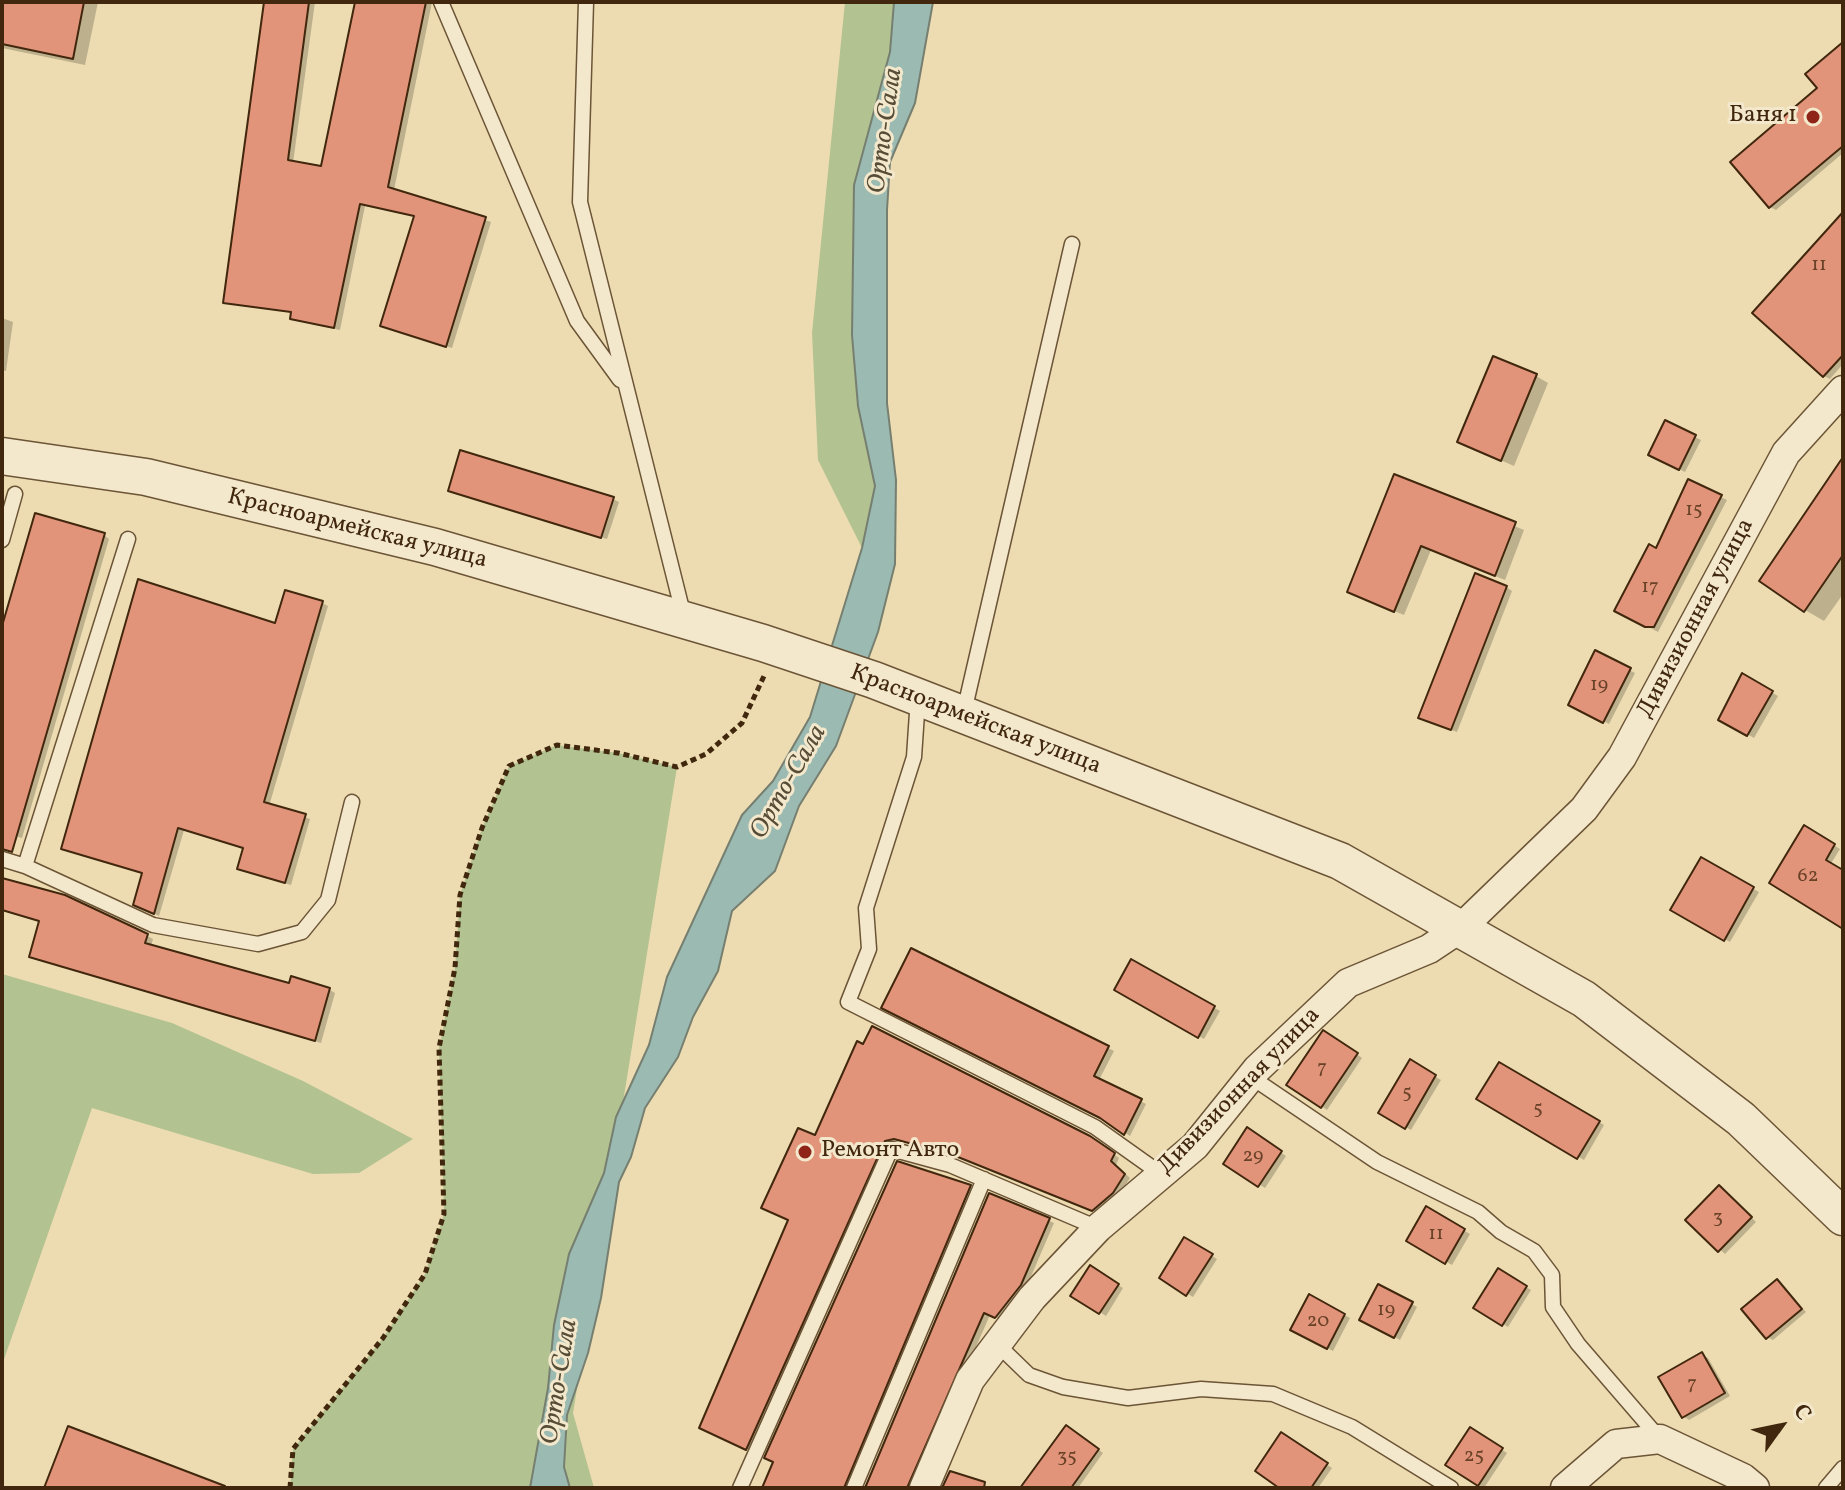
<!DOCTYPE html>
<meta charset="utf-8">
<style>
body{margin:0}
#map{position:relative;width:1845px;height:1490px;overflow:hidden;background:#eddcb1;font-family:Vollkorn,serif}
canvas{display:block}
.frame{position:absolute;inset:0;border:4px solid #41270d;pointer-events:none}
.north{position:absolute;left:1741px;top:1386px;width:80px;height:80px;-webkit-text-stroke:6px #f3e8cc;paint-order:stroke;rotate:57deg;font-size:22px;font-weight:700;line-height:32px;text-align:center;color:#41270d}
.north::after{content:'';display:block;margin:auto;width:28px;height:36px;background:#41270d;clip-path:polygon(50% 0,100% 100%,50% 72%,0 100%)}
</style>
<div id="map">
<canvas width="1845" height="1490"></canvas>
<div class="frame"></div>
<div class="north">С</div>
</div>
<script>
const ctx = document.querySelector('canvas').getContext('2d');
ctx.lineJoin = 'round';
function fill(path, color) {
  ctx.fillStyle = color;
  ctx.fill(path, 'evenodd');
}
function poly(rows) {
  const path = new Path2D();
  for (const r of rows) {
    path.moveTo(r[0], r[1]);
    for (let i = 2; i < r.length; i += 2) path.lineTo(r[i], r[i + 1]);
  }
  return path;
}
function trace(path, color, width, dash) {
  ctx.strokeStyle = color;
  ctx.lineWidth = width;
  ctx.lineCap = dash ? 'butt' : 'round';
  ctx.setLineDash(dash || []);
  ctx.stroke(path);
}
function label(font, color, halo, rows, align = 'center') {
  ctx.font = font + ' Vollkorn,serif';
  ctx.lineWidth = 6;
  ctx.setLineDash([]);
  ctx.textBaseline = 'middle';
  ctx.strokeStyle = halo;
  ctx.fillStyle = color;
  for (const [text, x, y, turn = 0] of rows) {
    ctx.save();
    ctx.translate(x, y);
    ctx.rotate((+turn || 0) * Math.PI / 180);
    ctx.textAlign = isNaN(turn) ? turn : align;
    if (halo) ctx.strokeText(text, 0, 0);
    ctx.fillText(text, 0, 0);
    ctx.restore();
  }
}
const green = poly([
 [845,2,894,2,890,52,854,185,852,335,875,486,862,548,818,460,812,333],
 [557,745,618,753,677,767,573,1413,594,1488,290,1488,293,1449,383,1338,425,1274,444,1214,439,1048,455,968,460,895,482,828,509,766],
 [2,974,172,1023,303,1081,413,1139,359,1173,313,1174,92,1108,2,1365]
]);
const water = poly([
 [894,2,933,2,915,103,890,162,887,210,887,403,896,480,895,564,878,632,836,746,799,806,775,871,732,911,718,971,693,1017,678,1057,645,1108,631,1157,619,1182,601,1298,588,1353,567,1415,564,1467,570,1488,530,1488,548,1388,554,1325,569,1254,604,1173,616,1117,649,1045,667,977,742,815,773,781,810,717,862,548,875,486,858,406,852,335,854,185,890,52,894,2]
]);
const shadow = poly([
 [2,2,98,2,85,65,2,48],
 [266,2,315,2,293,163,323,168,357,2,432,2,394,190,491,222,452,348,383,326,416,217,365,206,340,330,297,321,292,318,293,313,225,302],
 [1843,44,1843,153,1776,210,1770,207,1820,88],
 [1843,220,1843,364,1830,379,1824,376],
 [2,318,13,322,6,371,2,370],
 [1536,376,1548,383,1514,466,1459,442],
 [1666,423,1701,440,1685,472,1651,455],
 [1843,476,1843,594,1824,621,1805,610],
 [1395,477,1524,530,1505,580,1431,550,1404,615,1359,597],
 [1689,482,1727,500,1658,632,1617,610,1657,551],
 [456,493,613,499,619,502,607,539],
 [104,535,109,539,22,838,2,832,2,633],
 [1506,587,1512,591,1457,732,1426,720],
 [322,603,328,606,269,806,310,819,291,885,245,871,245,849,184,830,159,916,141,907,144,874,63,848,276,626],
 [1596,653,1635,673,1609,724,1570,704],
 [1743,676,1778,696,1754,738,1721,719],
 [1811,831,1840,849,1830,865,1843,872,1843,927],
 [1701,860,1759,892,1730,942,1673,910],
 [2,880,147,936,153,939,151,946,290,986,292,979,330,990,335,993,321,1043,37,959,41,922,2,910],
 [912,950,1114,1051,1099,1080,1146,1104,1130,1136,1103,1118],
 [1132,962,1220,1011,1204,1039,1116,990],
 [1330,1035,1362,1058,1327,1110,1289,1084],
 [1410,1062,1441,1080,1411,1130,1381,1113],
 [1499,1064,1604,1125,1584,1160,1479,1099],
 [1248,1130,1286,1156,1265,1188,1226,1163],
 [816,1138,1096,1141,1119,1158,1116,1165,1130,1178,1118,1196,1099,1213,961,1158,901,1141,891,1143,752,1451,707,1431,790,1220],
 [970,1187,975,1190,850,1488,764,1488],
 [1725,1191,1756,1222,1725,1254,1688,1220],
 [990,1195,1054,1223,1026,1288,1002,1320,990,1315,914,1488,867,1488],
 [1427,1209,1470,1234,1452,1265,1409,1240],
 [1185,1239,1217,1259,1193,1297,1161,1277],
 [1090,1268,1123,1288,1106,1316,1073,1295],
 [1498,1271,1531,1290,1508,1327,1476,1308],
 [1777,1281,1806,1312,1773,1340,1767,1337],
 [1379,1286,1417,1307,1400,1340,1362,1319],
 [1310,1297,1350,1318,1333,1351,1293,1330],
 [1702,1355,1708,1358,1730,1396,1689,1420,1683,1416],
 [1072,1430,1103,1453,1078,1488,1068,1488],
 [1471,1430,1507,1453,1484,1488,1448,1465],
 [1287,1438,1332,1468,1318,1488,1283,1488]
]);
const building = poly([
 [2,2,84,2,73,59,2,44,2,2],
 [264,2,309,2,288,160,321,166,355,2,426,2,388,187,486,217,446,347,380,326,414,216,360,204,334,328,290,319,291,312,223,303,264,2],
 [1843,42,1843,146,1769,208,1730,162,1817,88,1805,74,1843,42],
 [1843,212,1843,355,1823,377,1752,313,1843,212],
 [1493,356,1537,374,1501,461,1457,442,1493,356],
 [1665,420,1696,435,1679,470,1648,455,1665,420],
 [460,450,614,497,601,538,448,491,460,450],
 [1843,457,1843,555,1804,612,1759,581,1843,457],
 [1394,474,1516,522,1495,576,1421,546,1394,612,1347,592,1394,474],
 [1688,479,1722,495,1654,627,1645,627,1614,611,1649,544,1656,548,1688,479],
 [35,513,105,533,12,852,2,849,2,626,35,513],
 [1475,573,1507,586,1451,730,1418,718,1475,573],
 [138,579,275,623,285,590,323,601,264,802,306,814,285,883,237,869,243,848,178,828,154,914,133,905,142,873,61,849,138,579],
 [1595,650,1631,668,1603,723,1568,705,1595,650],
 [1742,673,1773,691,1747,736,1718,720,1742,673],
 [1804,825,1835,844,1826,860,1843,870,1843,929,1769,883,1804,825],
 [1701,857,1754,887,1724,941,1670,910,1701,857],
 [2,878,65,895,148,934,145,943,289,983,291,976,330,988,315,1041,29,957,39,921,2,910,2,878],
 [911,948,1109,1046,1094,1076,1142,1099,1124,1135,1100,1118,881,1008,911,948],
 [1131,959,1215,1006,1198,1038,1114,990,1131,959],
 [872,1026,1090,1136,1115,1153,1111,1161,1125,1174,1113,1193,1092,1211,953,1155,894,1139,885,1141,746,1450,699,1428,788,1220,761,1208,798,1128,815,1135,857,1041,863,1044,872,1026],
 [1323,1030,1358,1053,1321,1108,1286,1085,1323,1030],
 [1410,1059,1436,1075,1405,1129,1378,1113,1410,1059],
 [1499,1062,1600,1121,1577,1159,1476,1099,1499,1062],
 [1247,1127,1282,1151,1258,1187,1223,1164,1247,1127],
 [897,1161,971,1185,844,1488,762,1488,773,1462,764,1458,897,1161],
 [1719,1185,1752,1217,1718,1252,1685,1220,1719,1185],
 [989,1193,1050,1218,1021,1285,995,1318,984,1313,907,1488,865,1488,989,1193],
 [1426,1206,1465,1229,1445,1264,1406,1241,1426,1206],
 [1184,1237,1213,1254,1186,1296,1159,1278,1184,1237],
 [1090,1265,1119,1284,1099,1314,1070,1296,1090,1265],
 [1498,1268,1527,1286,1502,1326,1473,1308,1498,1268],
 [1777,1279,1802,1309,1766,1339,1741,1309,1777,1279],
 [1378,1284,1413,1302,1394,1338,1359,1320,1378,1284],
 [1309,1294,1345,1314,1327,1349,1290,1330,1309,1294],
 [1702,1352,1725,1393,1682,1418,1658,1377,1702,1352],
 [1066,1425,1099,1449,1071,1488,1020,1488,1066,1425],
 [68,1426,225,1486,225,1488,44,1488,68,1426],
 [1470,1427,1503,1448,1478,1486,1445,1465,1470,1427],
 [1281,1432,1328,1463,1311,1488,1279,1488,1255,1471,1281,1432],
 [950,1471,985,1482,984,1488,942,1488,950,1471]
]);
const path = poly([
 [290,1488,293,1449,383,1338,425,1274,444,1214,439,1048,455,968,460,895,482,828,509,766,557,745,618,753,677,767,706,754,742,723,764,676]
]);
const service = poly([
 [441,2,577,321,620,380],
 [586,2,580,202,684,617],
 [2,540,15,494],
 [918,698,914,757,866,908,869,949,848,1002,1095,1127,1161,1174],
 [963,716,1072,244],
 [2,859,25,866,153,925,258,944,302,932,328,900,352,802],
 [25,866,128,539],
 [1251,1077,1377,1162,1478,1212,1501,1232,1534,1251,1552,1275,1553,1307,1578,1344,1660,1439],
 [997,1344,1029,1375,1063,1387,1128,1398,1201,1389,1273,1394,1352,1427,1451,1488],
 [740,1488,891,1149,950,1165,1098,1228],
 [854,1488,984,1179],
 [1826,1488,1843,1468]
]);
const minor = poly([
 [924,1488,970,1380,1032,1298,1098,1228,1195,1146,1257,1069,1348,983,1429,949,1462,927,1584,809,1622,757,1786,453,1843,390],
 [1565,1488,1616,1444,1660,1439,1743,1478,1755,1488]
]);
const tertiary = poly([
 [2,456,146,477,435,547,763,643,874,680,1340,861,1584,999,1741,1119,1843,1217]
]);
const markers = [
 [1813,117,8,"#8f2418"],
 [805,1152,8,"#8f2418"]
];
const numberNames = [
 ["11",1819,266],
 ["15",1694,511],
 ["17",1650,588],
 ["19",1599,686],
 ["62",1808,877],
 ["7",1322,1069],
 ["5",1407,1094],
 ["5",1538,1110],
 ["29",1253,1157],
 ["3",1718,1219],
 ["11",1436,1235],
 ["19",1386,1311],
 ["20",1318,1322],
 ["7",1692,1385],
 ["25",1474,1457],
 ["35",1067,1458]
];
const poiNames = [
 ["Баня 1",1797,117],
 ["Ремонт Авто",821,1152,"left"]
];
const streetNames = [
 ["Красноармейская улица",357,530,14],
 ["Дивизионная улица",1697,619,-62],
 ["Красноармейская улица",975,721,21],
 ["Дивизионная улица",1240,1092,-46]
];
const waterNames = [
 ["Орто-Сала",887,131,-82],
 ["Орто-Сала",790,783,-60],
 ["Орто-Сала",561,1382,-81]
];
fill(green, '#b2c291');
fill(water, '#9abab2');
trace(water, '#767f70', 2);
fill(shadow, '#0003');
fill(building, '#e1947a');
trace(building, '#41270d', 2);
trace(service, '#6c5436', 17);
trace(minor, '#6c5436', 31);
trace(tertiary, '#6c5436', 39);
trace(path, '#41270d', 5, [6, 4]);
trace(service, '#f3e8cc', 14);
trace(minor, '#f3e8cc', 28);
trace(tertiary, '#f3e8cc', 36);
for (const [x, y, r, color] of markers) {
  const dot = new Path2D();
  dot.arc(x, y, r, 0, 2 * Math.PI);
  ctx.fillStyle = color;
  ctx.fill(dot);
  trace(dot, '#f3e8cc', 3);
}
label('20px', '#694228', null, numberNames);
label('24px', '#41270d', '#f3e8cc', poiNames, 'right');
label('24px', '#41270d', '#f3e8cc', streetNames);
label('italic 26px', '#574c36', '#f3e8cc', waterNames);
</script>
